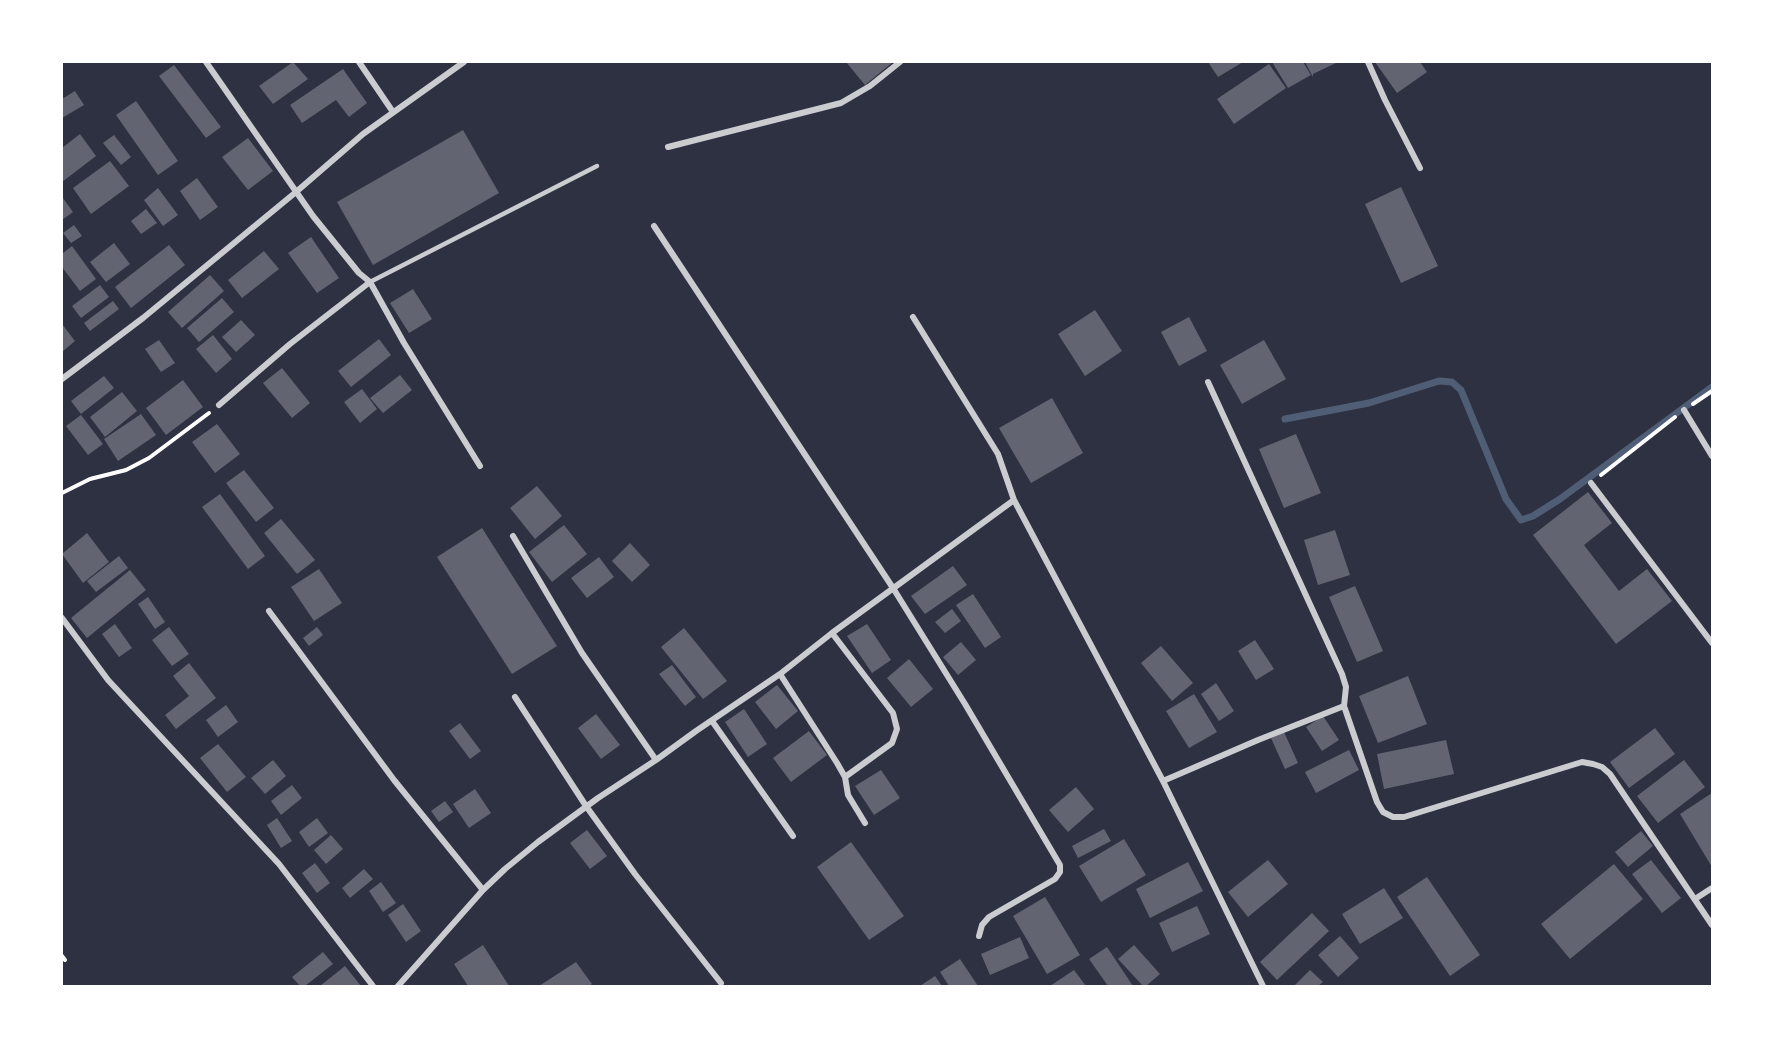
<!DOCTYPE html>
<style>
body{margin:0}
#map{position:relative;width:1774px;height:1048px;overflow:hidden;background:#2d3142;font-family:"Asap Condensed",sans-serif}
canvas{display:block}
.frame{position:absolute;inset:0;border:63px solid #fff;pointer-events:none}
</style>
<div id="map">
<canvas width="1774" height="1048"></canvas>
<div class="frame"></div>
</div>
<script>
const ctx = document.querySelector('canvas').getContext('2d');
ctx.lineJoin = 'round';
function poly(rows) {
  const path = new Path2D();
  for (const r of rows) {
    path.moveTo(r[0], r[1]);
    for (let i = 2; i < r.length; i += 2) path.lineTo(r[i], r[i + 1]);
  }
  return path;
}
function trace(path, color, width, dash) {
  ctx.strokeStyle = color;
  ctx.lineWidth = width;
  ctx.lineCap = dash ? 'butt' : 'round';
  ctx.setLineDash(dash || []);
  ctx.stroke(path);
}
function fill(path, color) {
  ctx.fillStyle = color;
  ctx.fill(path, 'evenodd');
}
const stream = poly([
 [1285,419,1369,403,1439,381,1452,382,1461,390,1506,499,1521,520,1533,516,1560,499,1712,387]
]);
const building = poly([
 [293,62,308,79,273,104,259,86],
 [846,62,893,62,865,85],
 [1208,62,1243,62,1218,77],
 [1272,62,1303,62,1311,75,1288,88],
 [1305,62,1338,62,1313,74,1313,77],
 [1375,62,1420,62,1427,72,1397,93],
 [1269,64,1286,88,1234,124,1217,99],
 [174,65,221,127,206,138,159,76],
 [343,69,367,103,349,117,336,100,302,123,290,105],
 [75,91,84,105,62,118,62,99],
 [136,101,178,161,158,175,116,115],
 [463,130,499,193,373,265,337,202],
 [80,134,96,156,62,182,62,148],
 [114,135,131,157,121,165,103,143],
 [248,138,273,171,248,190,222,157],
 [110,161,129,186,91,214,73,188],
 [197,178,218,207,200,220,180,191],
 [1401,187,1438,266,1401,283,1365,204],
 [158,188,178,215,163,226,144,200],
 [63,198,73,212,62,220,62,199],
 [146,209,157,223,141,234,131,221],
 [74,225,82,236,71,243,63,233],
 [311,237,339,278,317,293,288,253],
 [114,243,130,264,106,282,90,262],
 [169,245,185,265,131,308,115,287],
 [72,246,96,279,80,291,62,267,62,254],
 [264,251,279,269,242,298,228,280],
 [210,275,224,291,182,328,168,312],
 [100,285,109,297,81,318,72,306],
 [413,289,432,319,409,333,390,303],
 [222,298,234,312,199,342,187,328],
 [113,301,119,309,90,331,84,323],
 [1095,310,1122,351,1085,376,1058,334],
 [1189,317,1207,351,1179,366,1161,332],
 [241,320,255,335,236,352,222,337],
 [62,324,75,341,62,352],
 [213,335,232,359,216,373,196,349],
 [379,339,391,355,351,387,338,371],
 [159,340,175,363,161,372,145,349],
 [1264,340,1286,379,1242,404,1220,365],
 [282,368,310,403,292,418,263,383],
 [400,375,412,390,383,413,370,398],
 [104,376,114,388,81,414,71,401],
 [183,380,203,407,166,435,146,408],
 [362,389,377,409,360,423,344,402],
 [122,392,137,411,105,437,90,417],
 [1052,398,1083,453,1031,483,999,428],
 [141,414,156,435,118,461,104,439],
 [81,415,103,444,88,455,66,426],
 [217,424,240,454,215,473,192,442],
 [1296,434,1321,493,1284,508,1259,449],
 [244,470,274,508,256,522,226,483],
 [537,486,562,516,535,539,510,508],
 [1588,492,1612,523,1584,545,1619,591,1647,569,1672,601,1616,644,1533,535],
 [220,494,265,556,248,569,202,507],
 [281,519,315,560,297,574,264,533],
 [564,525,587,554,552,582,529,552],
 [482,528,557,646,512,674,437,557],
 [1335,530,1350,575,1318,585,1304,540],
 [87,533,109,562,83,583,62,554],
 [630,543,650,565,632,582,612,561],
 [119,556,128,568,96,592,87,581],
 [599,557,614,577,587,598,571,578],
 [953,566,967,585,925,614,911,596],
 [319,569,342,603,314,621,291,587],
 [130,570,146,590,87,638,71,618],
 [1355,586,1383,651,1357,662,1329,597],
 [973,594,1001,637,985,648,956,605],
 [148,597,165,622,155,629,138,604],
 [952,609,961,621,945,633,935,622],
 [115,624,132,648,119,657,102,634],
 [867,624,891,660,872,673,847,636],
 [169,627,189,654,172,666,152,640],
 [317,627,323,635,309,646,303,638],
 [684,628,727,681,703,699,661,647],
 [1255,640,1274,669,1256,680,1238,651],
 [961,642,976,660,958,675,943,657],
 [1161,646,1193,683,1172,701,1141,663],
 [909,659,933,689,911,707,887,678],
 [189,663,216,698,176,729,165,715,189,696,173,676],
 [672,665,696,697,685,706,659,674],
 [1408,676,1427,724,1378,743,1359,696],
 [1216,683,1234,711,1219,721,1201,694],
 [777,685,798,711,776,729,755,702],
 [1194,694,1217,732,1189,748,1166,711],
 [226,705,238,722,218,737,206,720],
 [744,709,767,744,748,757,725,722],
 [596,714,620,745,601,759,578,728],
 [1323,716,1339,740,1322,751,1306,727],
 [460,723,481,751,470,759,449,731],
 [1655,728,1675,754,1629,788,1610,762],
 [809,731,827,755,791,782,773,758],
 [1284,732,1298,763,1285,769,1271,738],
 [1446,740,1454,774,1384,789,1377,754],
 [218,744,246,777,227,792,200,758],
 [1349,750,1359,770,1316,793,1305,772],
 [273,760,286,776,265,794,251,778],
 [1684,760,1705,787,1658,823,1637,796],
 [881,770,900,798,874,815,855,786],
 [292,785,302,798,281,815,271,801],
 [1076,787,1094,809,1068,832,1049,810],
 [475,789,491,813,469,828,453,804],
 [1712,793,1712,867,1680,814],
 [445,801,453,812,439,822,431,811],
 [277,818,292,841,281,848,267,825],
 [317,818,328,833,309,847,299,832],
 [1104,829,1111,841,1078,858,1072,846],
 [587,830,607,856,590,869,570,843],
 [1641,831,1653,846,1628,867,1615,852],
 [331,835,343,849,326,864,314,850],
 [1124,839,1146,875,1101,902,1079,866],
 [851,842,904,916,869,940,817,867],
 [1268,860,1288,884,1248,917,1228,892],
 [1651,860,1681,898,1662,913,1632,874],
 [1188,862,1203,891,1150,918,1136,889],
 [315,863,330,883,317,893,302,873],
 [1614,864,1643,899,1570,959,1541,924],
 [364,869,373,879,350,898,342,888],
 [1427,877,1480,955,1450,976,1397,897],
 [381,882,396,903,383,912,369,891],
 [1384,888,1403,918,1360,944,1342,914],
 [1045,897,1080,955,1047,974,1013,916],
 [403,904,421,931,406,942,388,915],
 [1197,906,1210,934,1172,952,1159,923],
 [1312,913,1329,931,1277,980,1260,962],
 [1340,936,1359,958,1338,977,1318,955],
 [1020,937,1029,958,990,975,981,954],
 [483,945,509,986,468,986,454,964],
 [1134,945,1160,974,1146,986,1143,986,1118,959],
 [1107,947,1133,986,1108,986,1089,959],
 [323,952,333,964,305,986,300,986,292,977],
 [960,959,978,986,949,986,940,972],
 [576,962,592,984,589,986,539,986],
 [345,966,361,986,320,986],
 [1074,970,1086,986,1050,986],
 [1310,970,1323,982,1318,986,1294,986],
 [935,976,942,986,920,986]
]);
const path = poly([
 [1693,404,1712,391],
 [1601,475,1675,417],
 [62,493,90,479,126,470,149,458,209,413],
 [62,956,65,960]
]);
const service = poly([
 [370,282,597,166]
]);
const minor = poly([
 [206,62,313,216,359,273,370,282,404,343,480,466],
 [359,62,393,112],
 [1368,62,1385,100,1420,168],
 [668,147,841,103,870,86,900,62],
 [654,226,893,588,965,704,1060,865,1060,872,1055,879,989,917,982,925,979,936],
 [913,317,998,454,1014,500,1163,781,1263,986],
 [62,379,143,318,296,192,363,134,464,62],
 [1208,382,1342,674,1346,687,1344,706,1377,802,1383,812,1393,817,1404,817,1582,762,1593,764,1602,767,1610,774,1712,925],
 [219,405,290,344,370,282],
 [1684,410,1712,456],
 [1591,483,1712,643],
 [513,536,582,653,656,760],
 [269,611,394,780,483,890],
 [62,618,108,680,279,864,373,986],
 [832,633,893,713,897,729,892,743,845,777],
 [780,674,837,763,845,777,848,795,865,823],
 [515,697,586,806,635,874,721,983],
 [712,721,793,836],
 [1163,781,1258,740,1344,706],
 [1695,899,1712,888],
 [398,986,483,890,505,869,538,842,598,798,656,760,696,731,780,674,832,633,1014,500]
]);
trace(stream, '#4f5d75', 7);
fill(building, '#626471');
trace(path, '#fff', 4);
trace(service, '#caccd0', 4.5);
trace(minor, '#caccd0', 6);
</script>
